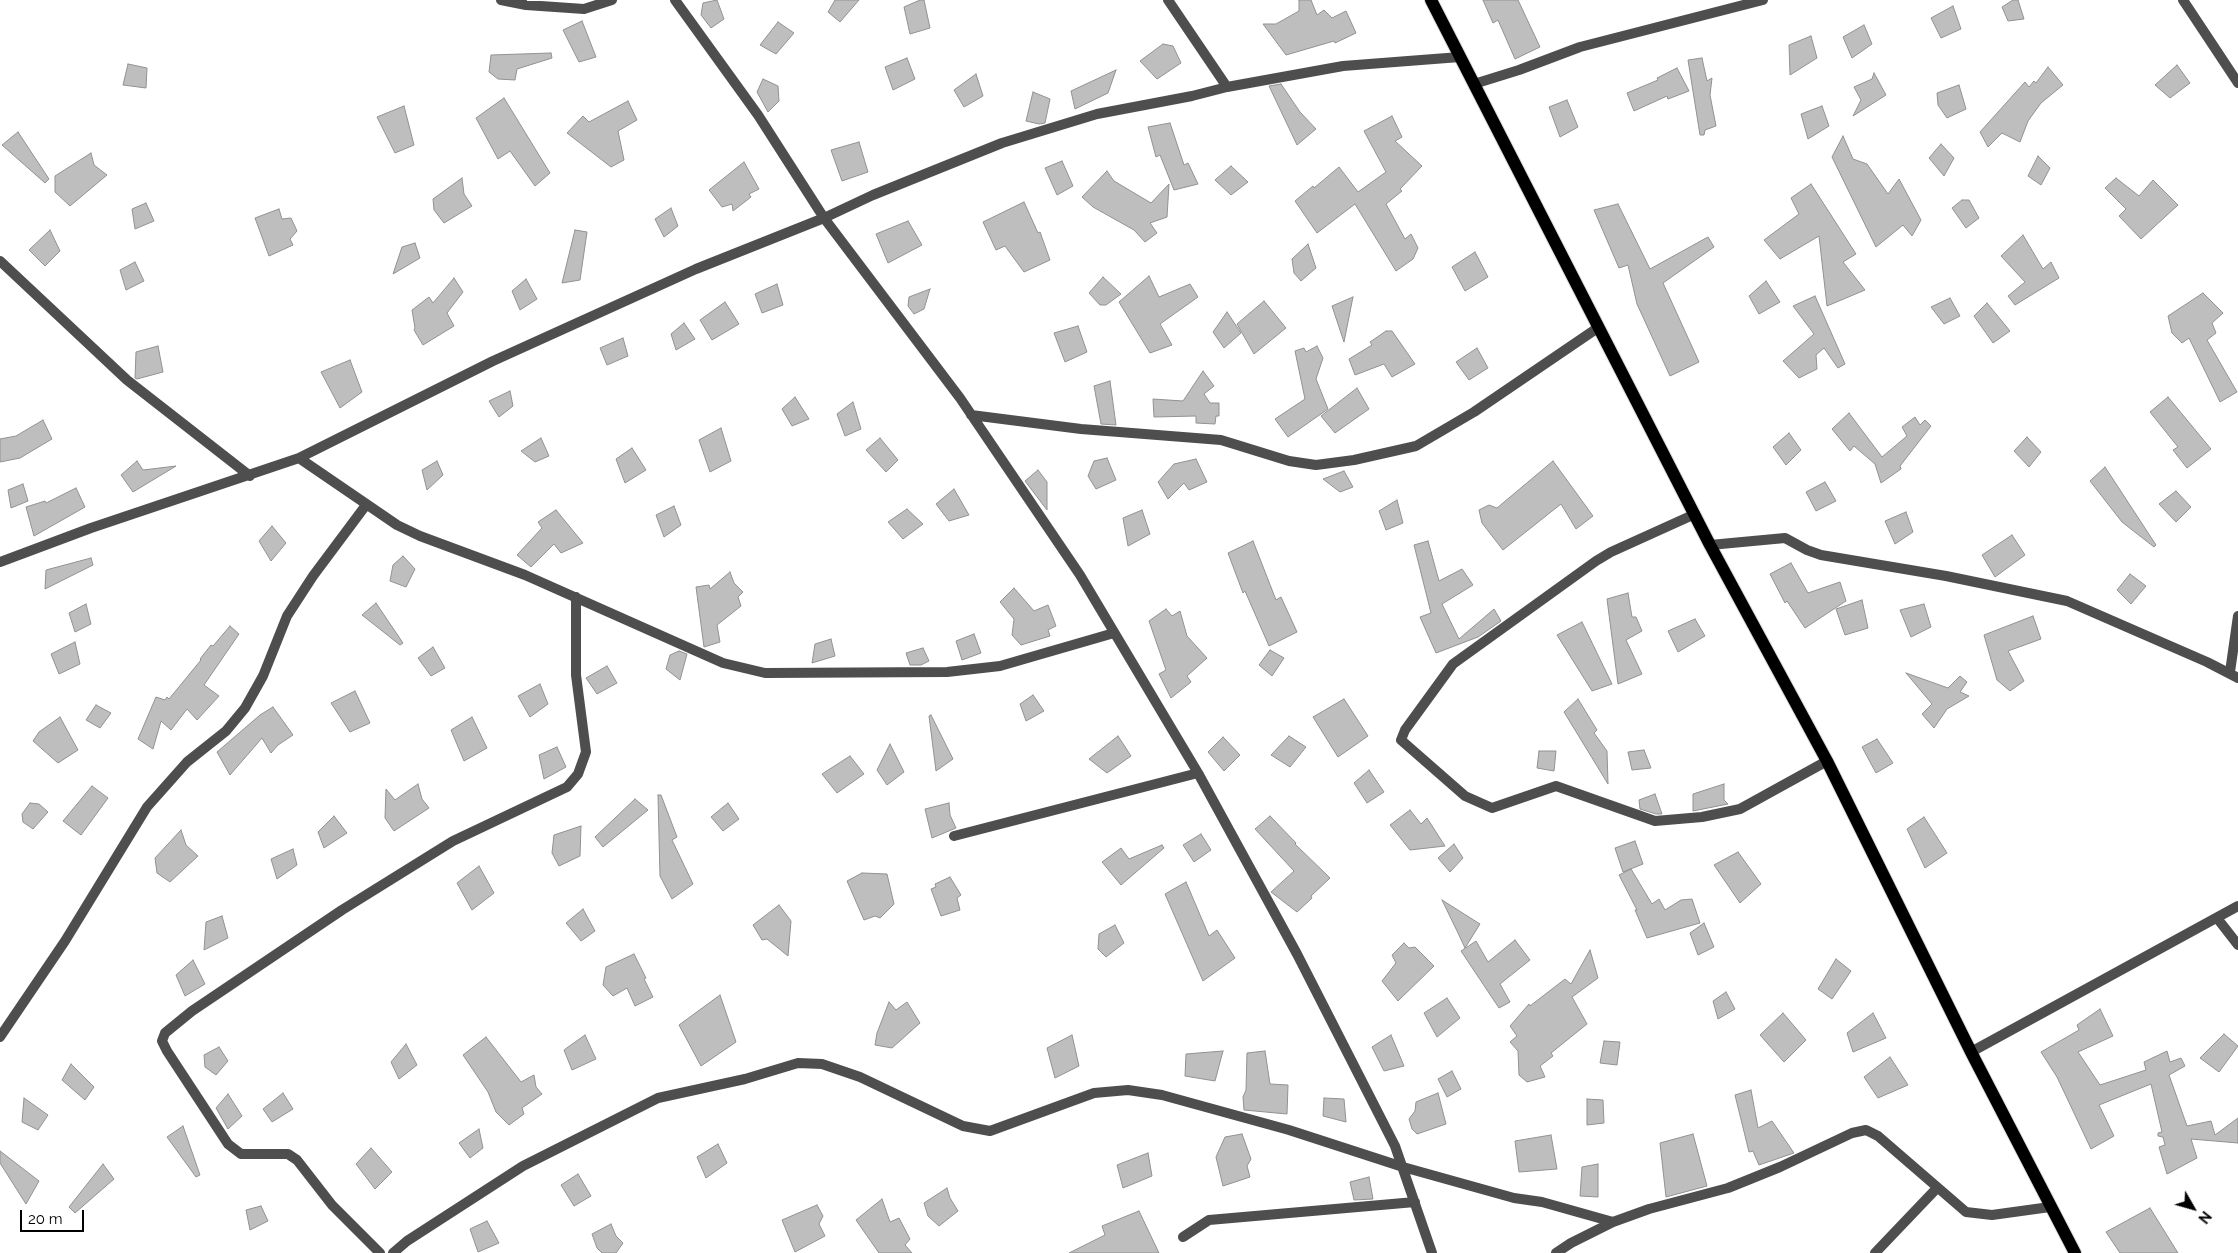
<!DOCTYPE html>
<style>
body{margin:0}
#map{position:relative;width:2238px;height:1253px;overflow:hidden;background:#fff;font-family:Raleway,sans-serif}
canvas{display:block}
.north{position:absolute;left:2168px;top:1183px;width:50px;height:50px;-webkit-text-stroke:4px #fff;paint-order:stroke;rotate:128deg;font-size:14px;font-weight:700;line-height:20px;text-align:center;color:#000}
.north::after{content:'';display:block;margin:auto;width:18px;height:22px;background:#000;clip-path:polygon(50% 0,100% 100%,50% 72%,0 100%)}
.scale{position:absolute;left:20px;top:1210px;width:64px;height:22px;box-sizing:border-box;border:2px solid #000;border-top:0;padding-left:6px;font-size:15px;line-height:18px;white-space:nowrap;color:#000;-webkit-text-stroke:4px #fff;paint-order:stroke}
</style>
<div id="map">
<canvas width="2238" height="1253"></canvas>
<div class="north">N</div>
<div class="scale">20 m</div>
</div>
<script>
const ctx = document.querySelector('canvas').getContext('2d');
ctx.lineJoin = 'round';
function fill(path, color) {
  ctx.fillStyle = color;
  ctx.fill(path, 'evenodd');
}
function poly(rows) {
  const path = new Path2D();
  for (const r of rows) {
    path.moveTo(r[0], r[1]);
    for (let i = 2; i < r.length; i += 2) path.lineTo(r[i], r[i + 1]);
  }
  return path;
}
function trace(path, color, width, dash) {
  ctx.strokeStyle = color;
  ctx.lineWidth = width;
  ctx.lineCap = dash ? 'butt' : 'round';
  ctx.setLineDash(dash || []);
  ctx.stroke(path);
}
const building = poly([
 [717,0,724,19,711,28,701,15,703,3,717,0],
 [835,0,859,0,840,22,828,12,835,0],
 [920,0,924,0,930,28,910,34,904,7,920,0],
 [1299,0,1311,0,1317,15,1324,10,1332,18,1346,11,1356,33,1335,43,1334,41,1286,55,1263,24,1276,24,1299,11,1299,0],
 [1483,0,1518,0,1540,47,1515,59,1498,20,1493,23,1483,0],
 [2013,0,2018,0,2024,19,2008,21,2002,7,2013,0],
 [1953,6,1961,29,1941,38,1931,18,1953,6],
 [582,21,596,57,579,62,563,30,582,21],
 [778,22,794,33,776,54,760,45,778,22],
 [1864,25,1872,44,1852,58,1843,37,1864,25],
 [1811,36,1817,58,1790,75,1789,45,1811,36],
 [1163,44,1173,46,1181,63,1157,79,1140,61,1163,44],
 [551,53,552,58,517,69,515,80,498,79,489,72,491,55,551,53],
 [907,58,915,79,893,90,885,67,907,58],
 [1702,58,1707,81,1712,78,1710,95,1716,126,1705,130,1704,135,1700,135,1688,60,1702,58],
 [128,64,147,68,146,88,123,85,128,64],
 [2177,65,2190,83,2170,98,2155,85,2177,65],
 [2048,67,2063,85,2041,103,2028,121,2020,142,2002,133,1988,147,1980,132,2025,82,2029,87,2034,81,2036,83,2048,67],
 [1677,68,1689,91,1668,99,1667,96,1634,111,1627,93,1658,80,1657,78,1677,68],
 [1116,70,1108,93,1075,109,1071,91,1116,70],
 [1874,73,1886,95,1853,116,1861,100,1854,87,1872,79,1874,73],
 [976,74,983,96,964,107,954,90,976,74],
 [763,79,778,86,779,101,768,112,757,92,763,79],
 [1281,84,1300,112,1316,129,1297,145,1269,86,1281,84],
 [1959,85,1966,109,1947,118,1938,105,1937,93,1959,85],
 [1033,92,1050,99,1045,123,1039,124,1026,121,1033,92],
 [504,98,550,173,535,186,510,151,498,159,476,118,504,98],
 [1567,100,1578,127,1560,137,1549,107,1567,100],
 [628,101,637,120,618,131,624,160,611,167,567,133,583,116,589,122,628,101],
 [404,106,414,145,395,153,377,117,404,106],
 [1822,106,1829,126,1808,139,1801,114,1822,106],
 [1392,116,1402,137,1395,141,1422,166,1400,189,1402,191,1386,204,1405,239,1411,234,1418,248,1413,259,1396,271,1355,204,1317,233,1295,201,1313,186,1314,188,1339,167,1358,192,1386,172,1364,131,1392,116],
 [1170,123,1184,165,1188,163,1198,184,1174,190,1160,155,1156,157,1148,127,1170,123],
 [18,132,49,179,45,183,2,145,18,132],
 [1843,136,1853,159,1867,164,1888,194,1899,179,1921,220,1912,236,1903,225,1876,247,1832,157,1843,136],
 [859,142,868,172,842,181,831,150,859,142],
 [1941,144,1954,158,1944,176,1929,158,1941,144],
 [91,153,94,165,107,175,70,206,55,192,55,176,91,153],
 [2038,156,2050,168,2041,185,2028,176,2038,156],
 [1062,161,1073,186,1057,195,1045,168,1062,161],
 [744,162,759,189,749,194,751,197,733,211,732,204,722,207,709,190,744,162],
 [1231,166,1248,182,1231,195,1215,180,1231,166],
 [1107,171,1114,181,1151,203,1169,184,1167,217,1150,223,1157,233,1145,242,1134,230,1093,207,1082,197,1107,171],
 [462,178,464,194,472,206,444,223,434,210,433,199,462,178],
 [2116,178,2139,196,2153,180,2178,205,2141,239,2119,216,2126,209,2105,188,2116,178],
 [1811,184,1856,254,1843,262,1865,290,1827,306,1819,236,1780,259,1764,240,1799,214,1791,198,1811,184],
 [1962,200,1969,200,1979,218,1966,228,1952,208,1962,200],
 [1024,202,1038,233,1040,232,1050,260,1024,272,1005,246,996,250,983,222,1024,202],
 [146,203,154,221,135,229,132,209,146,203],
 [1618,204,1650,269,1708,237,1714,247,1663,283,1699,362,1670,376,1637,304,1628,265,1619,268,1594,210,1618,204],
 [671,208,678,226,664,237,655,219,671,208],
 [279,209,282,219,291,218,297,231,290,239,293,245,269,256,255,218,279,209],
 [908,221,922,245,888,263,876,234,908,221],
 [50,230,60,251,45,266,29,250,50,230],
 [575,230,587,232,580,280,562,283,575,230],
 [2023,235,2043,269,2051,262,2059,278,2015,305,2008,296,2025,282,2001,256,2023,235],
 [415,243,420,258,393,274,402,247,415,243],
 [1308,244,1316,268,1301,281,1294,273,1292,259,1308,244],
 [1475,252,1488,277,1465,291,1452,267,1475,252],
 [135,262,144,281,126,290,120,270,135,262],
 [1149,276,1159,297,1190,284,1198,297,1160,324,1172,345,1150,353,1119,302,1149,276],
 [1103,277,1121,294,1106,305,1100,305,1089,293,1103,277],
 [454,278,463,292,447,313,454,326,423,345,414,330,415,328,412,310,429,297,433,303,454,278],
 [526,279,537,299,520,310,512,291,526,279],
 [1766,281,1780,302,1759,314,1749,296,1766,281],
 [777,284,783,305,762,313,755,294,777,284],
 [930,289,924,309,914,314,908,306,909,297,930,289],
 [2203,293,2223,313,2212,323,2216,333,2207,340,2237,392,2220,402,2189,338,2182,343,2172,333,2168,316,2203,293],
 [1815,296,1845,364,1838,368,1824,348,1816,355,1817,369,1799,378,1783,361,1814,334,1793,306,1815,296],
 [1353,297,1344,342,1332,306,1353,297],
 [1950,298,1960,316,1944,324,1931,307,1950,298],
 [1264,301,1286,328,1254,354,1237,324,1264,301],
 [725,302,739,324,712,340,700,320,725,302],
 [1987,303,2010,331,1993,343,1974,316,1987,303],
 [1227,312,1241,333,1224,348,1213,332,1227,312],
 [684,323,695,339,676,350,671,334,684,323],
 [1078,326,1087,352,1065,362,1054,333,1078,326],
 [1386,331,1392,331,1415,364,1392,377,1384,364,1355,375,1349,359,1372,345,1370,342,1386,331],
 [623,338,628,356,607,365,600,348,623,338],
 [158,346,163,372,137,379,135,378,136,352,158,346],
 [1317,346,1323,358,1316,379,1328,409,1288,437,1275,419,1305,399,1295,351,1304,348,1306,352,1317,346],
 [1477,348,1488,368,1469,380,1456,362,1477,348],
 [350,360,362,392,340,408,321,372,350,360],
 [1203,371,1214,386,1204,394,1210,403,1219,403,1219,416,1216,416,1215,424,1196,423,1196,416,1154,417,1153,399,1183,401,1203,371],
 [1110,381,1116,425,1101,424,1094,386,1110,381],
 [1357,388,1369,409,1335,433,1321,416,1357,388],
 [510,391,513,406,499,417,489,401,510,391],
 [795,397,809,419,792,426,782,409,795,397],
 [2168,397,2211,449,2187,468,2173,450,2178,447,2150,412,2168,397],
 [853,402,861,429,845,436,837,414,853,402],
 [1849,413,1882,457,1907,436,1902,427,1915,417,1920,425,1925,420,1931,426,1900,466,1901,469,1881,483,1875,464,1854,446,1850,451,1832,429,1849,413],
 [43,420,52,439,20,458,0,462,0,439,16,436,43,420],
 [721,428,731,461,710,472,699,440,721,428],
 [1789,433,1801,450,1786,465,1773,447,1789,433],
 [2027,437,2041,452,2029,467,2014,451,2027,437],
 [541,438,549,456,535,462,521,451,541,438],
 [880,438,898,460,886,472,866,450,880,438],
 [632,448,646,470,625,483,616,459,632,448],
 [1107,458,1116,480,1096,489,1088,476,1094,461,1107,458],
 [1196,459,1207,482,1189,490,1184,483,1168,499,1158,482,1174,464,1196,459],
 [137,461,143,470,176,466,133,492,121,475,137,461],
 [437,461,443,475,427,490,422,470,437,461],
 [1553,461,1593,516,1576,529,1561,504,1503,550,1482,523,1479,510,1489,505,1497,508,1553,461],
 [2105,467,2156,545,2154,547,2122,522,2090,481,2105,467],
 [1038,470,1047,482,1047,510,1025,481,1038,470],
 [1344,471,1353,487,1340,492,1323,479,1344,471],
 [1825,482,1836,501,1816,511,1806,492,1825,482],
 [23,484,28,501,11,508,8,490,23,484],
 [76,488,85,507,34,536,26,507,45,501,46,503,76,488],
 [954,489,969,515,949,521,936,504,954,489],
 [2176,491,2191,507,2176,522,2159,504,2176,491],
 [1397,500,1403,523,1386,530,1379,511,1397,500],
 [674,506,681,525,664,537,656,515,674,506],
 [907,509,923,524,903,539,888,522,907,509],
 [556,510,583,543,561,553,554,544,531,567,517,555,542,528,538,522,556,510],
 [1142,510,1150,534,1128,546,1123,518,1142,510],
 [1906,512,1913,532,1895,544,1885,521,1906,512],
 [272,526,286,543,271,561,259,541,272,526],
 [2012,535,2025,555,1995,577,1982,555,2012,535],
 [1253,541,1276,600,1281,597,1297,632,1269,646,1245,591,1243,593,1228,553,1253,541],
 [1428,541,1439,581,1462,569,1473,585,1442,604,1459,639,1494,609,1501,621,1478,637,1436,653,1420,617,1431,613,1414,545,1428,541],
 [403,556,415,569,406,587,390,581,393,565,403,556],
 [91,558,93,565,45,589,46,570,91,558],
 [1791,563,1808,593,1840,582,1846,601,1805,628,1787,601,1785,603,1770,574,1791,563],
 [730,572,734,583,743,592,738,597,741,606,717,625,720,642,704,647,696,587,709,585,710,589,730,572],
 [2130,574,2146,586,2131,604,2117,590,2130,574],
 [1014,588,1034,611,1048,605,1056,626,1048,630,1050,636,1021,645,1012,635,1014,619,1000,602,1014,588],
 [1628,593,1632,617,1636,617,1642,631,1626,640,1642,674,1618,684,1607,599,1628,593],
 [1862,600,1868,628,1845,635,1836,609,1862,600],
 [376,603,403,643,400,645,362,615,376,603],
 [86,604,91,624,75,632,69,613,86,604],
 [1924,604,1931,627,1911,637,1900,610,1924,604],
 [1166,609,1172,616,1180,611,1187,636,1207,658,1187,676,1191,682,1171,698,1159,674,1166,670,1149,621,1166,609],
 [2033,616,2041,639,2008,651,2024,681,2010,691,1997,680,1984,635,2033,616],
 [1695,619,1705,636,1678,652,1668,631,1695,619],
 [1582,622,1612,684,1592,691,1557,635,1582,622],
 [230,626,239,634,204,685,219,696,197,720,187,709,171,730,161,721,153,749,138,739,156,697,165,700,167,697,169,699,201,660,200,659,211,645,213,646,230,626],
 [974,634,981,653,962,660,956,641,974,634],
 [831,639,835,656,812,663,815,644,831,639],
 [75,642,80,664,59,674,51,654,75,642],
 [433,647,445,668,431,676,418,658,433,647],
 [923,648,929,661,921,665,910,665,906,653,923,648],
 [1270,650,1284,658,1272,676,1259,665,1270,650],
 [679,651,687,654,680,680,666,669,670,655,679,651],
 [607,666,617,683,597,694,586,678,607,666],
 [1906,673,1948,688,1960,676,1967,682,1960,692,1969,696,1947,709,1934,728,1922,714,1932,704,1906,673],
 [540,684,548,704,530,717,518,696,540,684],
 [355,691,370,723,350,732,331,703,355,691],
 [1033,695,1044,711,1026,721,1020,704,1033,695],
 [1344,699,1368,736,1338,757,1313,717,1344,699],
 [1578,699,1597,730,1594,733,1607,751,1608,784,1564,712,1578,699],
 [96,705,111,713,100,728,86,720,96,705],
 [273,707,293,735,278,745,271,753,262,738,230,775,217,752,260,715,273,707],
 [931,715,953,759,936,771,929,716,931,715],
 [60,717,78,750,58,763,33,741,39,732,60,717],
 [472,717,487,748,464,761,451,730,472,717],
 [1118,736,1131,756,1107,773,1089,759,1118,736],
 [1289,736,1306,747,1290,767,1271,755,1289,736],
 [1223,737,1240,755,1224,771,1208,752,1223,737],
 [1877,739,1893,763,1876,773,1862,747,1877,739],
 [890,744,904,772,887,785,877,770,890,744],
 [557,747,566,767,544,779,539,755,557,747],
 [1644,750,1651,768,1632,770,1628,752,1644,750],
 [1539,751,1556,751,1554,771,1537,768,1539,751],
 [850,756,864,774,837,793,822,774,850,756],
 [1369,770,1384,792,1367,803,1354,783,1369,770],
 [418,784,422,799,429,808,394,831,385,818,386,789,395,800,418,784],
 [1724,784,1724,800,1728,804,1693,811,1693,794,1724,784],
 [92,786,108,798,81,835,63,821,92,786],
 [1655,794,1662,814,1656,814,1640,809,1639,800,1655,794],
 [658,795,661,795,677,837,672,840,693,884,672,899,660,876,658,795],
 [635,799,648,810,603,847,595,837,635,799],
 [30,803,39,804,48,812,33,829,23,822,22,814,30,803],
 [728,803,739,819,723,831,711,817,728,803],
 [949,803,950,815,956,828,932,838,925,809,949,803],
 [1410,810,1421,824,1427,818,1445,846,1410,850,1390,825,1410,810],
 [334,816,347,833,324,848,318,832,334,816],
 [1270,816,1296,843,1295,844,1330,878,1311,896,1312,898,1297,912,1271,892,1294,871,1255,829,1270,816],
 [1924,817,1947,853,1925,868,1907,829,1924,817],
 [581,826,580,856,559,866,552,853,554,835,581,826],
 [181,830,186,845,198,856,170,882,157,873,155,858,181,830],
 [1201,834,1211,850,1194,862,1183,845,1201,834],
 [1635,841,1643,864,1623,872,1615,848,1635,841],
 [1454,844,1463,858,1450,872,1438,858,1454,844],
 [1162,845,1164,848,1121,885,1102,862,1121,848,1129,859,1162,845],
 [293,849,297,865,277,879,271,859,293,849],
 [1738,852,1761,884,1740,903,1714,865,1738,852],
 [479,866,494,893,472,910,457,883,479,866],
 [1631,869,1652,904,1659,899,1665,910,1681,900,1692,899,1700,923,1647,938,1635,910,1637,910,1619,875,1631,869],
 [862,873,887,874,894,904,880,918,875,916,864,920,847,881,862,873],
 [950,877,961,895,957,898,960,910,941,916,931,889,936,887,935,884,950,877],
 [1186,882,1209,936,1217,930,1235,958,1203,981,1165,894,1186,882],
 [1442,900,1480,924,1465,948,1458,933,1442,900],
 [779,905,791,921,788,956,767,939,762,940,753,925,779,905],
 [583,909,595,931,581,941,566,923,583,909],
 [222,916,228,938,204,950,206,922,222,916],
 [1704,923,1714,947,1698,955,1690,933,1704,923],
 [1115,925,1124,943,1106,957,1098,949,1099,934,1115,925],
 [1515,940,1530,960,1500,984,1510,1002,1499,1008,1461,951,1476,941,1488,962,1515,940],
 [1404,943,1409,948,1415,947,1434,966,1398,1001,1382,981,1396,963,1392,955,1404,943],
 [1590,950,1598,978,1572,997,1587,1024,1551,1053,1553,1056,1540,1066,1545,1077,1527,1082,1519,1075,1518,1051,1510,1042,1517,1036,1510,1026,1529,1004,1530,1006,1565,979,1571,984,1590,950],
 [634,954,646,978,644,979,653,997,635,1006,627,988,613,996,603,985,606,967,634,954],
 [1836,959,1851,971,1832,999,1818,989,1836,959],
 [193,960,205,984,185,996,176,975,193,960],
 [1726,992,1735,1009,1718,1019,1713,1001,1726,992],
 [720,995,736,1042,701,1066,679,1025,720,995],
 [1447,998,1460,1018,1437,1037,1424,1013,1447,998],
 [889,1002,896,1010,907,1002,920,1023,892,1048,875,1045,877,1033,889,1002],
 [2100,1009,2113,1036,2078,1052,2100,1085,2146,1070,2144,1062,2167,1051,2170,1062,2181,1058,2185,1066,2169,1075,2187,1126,2211,1121,2215,1135,2238,1118,2238,1143,2191,1139,2197,1158,2167,1174,2159,1147,2165,1145,2163,1137,2158,1136,2158,1133,2162,1132,2151,1084,2099,1105,2114,1136,2091,1149,2057,1077,2041,1052,2079,1030,2077,1025,2100,1009],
 [1783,1013,1806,1040,1784,1062,1760,1035,1783,1013],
 [1873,1013,1886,1038,1853,1052,1847,1033,1873,1013],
 [2224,1034,2238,1046,2219,1072,2200,1058,2224,1034],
 [585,1035,596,1059,572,1070,564,1050,585,1035],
 [1072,1035,1079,1066,1055,1078,1047,1048,1072,1035],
 [1391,1035,1404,1066,1384,1071,1372,1047,1391,1035],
 [486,1037,521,1082,534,1075,536,1087,542,1094,522,1108,524,1114,509,1125,496,1112,488,1092,463,1055,486,1037],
 [1604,1041,1620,1042,1617,1065,1600,1063,1604,1041],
 [406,1044,417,1065,399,1079,391,1062,406,1044],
 [219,1047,228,1061,216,1075,205,1067,204,1055,219,1047],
 [1223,1051,1215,1081,1185,1076,1186,1054,1223,1051],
 [1265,1051,1270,1084,1288,1085,1287,1114,1244,1110,1243,1097,1246,1090,1247,1053,1265,1051],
 [1890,1057,1908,1085,1878,1098,1864,1077,1890,1057],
 [71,1064,94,1087,85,1100,62,1080,71,1064],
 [1452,1071,1461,1089,1447,1097,1438,1079,1452,1071],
 [1751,1090,1758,1128,1772,1121,1794,1153,1759,1165,1753,1151,1749,1152,1735,1095,1751,1090],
 [283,1093,293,1109,272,1122,263,1109,283,1093],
 [1438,1093,1446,1124,1417,1134,1412,1129,1409,1119,1415,1111,1416,1102,1438,1093],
 [228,1094,242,1116,228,1129,216,1108,228,1094],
 [24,1098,48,1115,38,1130,22,1122,24,1098],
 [1324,1098,1344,1099,1346,1122,1323,1116,1324,1098],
 [1587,1099,1603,1100,1604,1123,1587,1125,1587,1099],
 [183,1126,200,1175,196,1177,167,1137,183,1126],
 [479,1129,483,1148,470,1158,459,1143,479,1129],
 [1242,1134,1251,1159,1247,1166,1250,1177,1223,1186,1216,1157,1225,1137,1242,1134],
 [1693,1134,1707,1186,1666,1197,1660,1143,1693,1134],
 [1551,1135,1557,1169,1519,1172,1515,1141,1551,1135],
 [718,1144,727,1163,706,1178,697,1157,718,1144],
 [371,1148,392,1172,375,1189,356,1164,371,1148],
 [0,1151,39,1181,26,1204,0,1163,0,1151],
 [1148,1153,1152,1176,1123,1188,1117,1165,1148,1153],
 [103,1164,114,1179,75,1213,69,1207,103,1164],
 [1598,1164,1598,1197,1580,1196,1582,1167,1598,1164],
 [578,1174,591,1196,574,1206,561,1185,578,1174],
 [1369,1177,1373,1199,1354,1200,1350,1182,1369,1177],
 [947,1188,950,1198,958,1211,939,1226,928,1216,924,1203,947,1188],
 [882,1199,890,1222,899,1218,910,1239,905,1245,912,1253,879,1253,856,1220,882,1199],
 [817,1205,823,1216,819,1224,825,1236,795,1252,782,1220,817,1205],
 [261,1206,268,1221,250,1230,246,1210,261,1206],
 [2150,1208,2178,1253,2120,1253,2106,1232,2150,1208],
 [1139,1211,1159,1253,1069,1253,1105,1235,1102,1226,1139,1211],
 [487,1221,499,1243,478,1252,470,1229,487,1221],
 [611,1224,616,1236,623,1243,616,1253,602,1253,597,1248,592,1234,611,1224]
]);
const street = poly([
 [501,0,526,5,584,9,612,0],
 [675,0,758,115,824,218,960,398,1080,575,1198,773,1297,954,1395,1146,1432,1253],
 [1168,0,1227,87],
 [2183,0,2238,83],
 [1474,84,1519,70,1580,47,1763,0],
 [0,261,127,380,250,476],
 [971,415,1081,429,1221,440,1289,461,1316,465,1354,460,1416,446,1474,412,1599,327],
 [299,458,397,525,420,536,525,575,723,663,765,673,947,672,1000,666,1114,633],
 [1695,514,1611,552,1596,561,1453,664,1405,730,1401,740,1465,796,1492,808,1556,786,1655,821,1702,817,1740,809,1827,761],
 [1710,545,1785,538,1807,550,1821,555,1946,576,2067,601,2207,662,2238,678],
 [0,562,91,528,299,458,493,361,696,269,824,218,873,195,1002,143,1097,114,1192,96,1227,87,1343,66,1460,57],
 [2230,672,2238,616],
 [954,836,1198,773],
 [2217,918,2238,945],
 [0,1037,65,941,147,807,187,762,226,731,245,708,263,676,287,616,313,576,366,505],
 [1971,1052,2238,906],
 [1183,1237,1209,1220,1415,1202],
 [380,1253,332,1205,297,1160,288,1154,241,1154,228,1144,167,1051,162,1041,165,1033,192,1011,342,910,453,841,567,787,578,774,586,752,576,675,576,597],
 [393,1253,407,1241,523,1166,658,1098,745,1079,798,1063,822,1064,860,1077,963,1126,990,1131,1094,1093,1128,1090,1162,1095,1289,1130,1403,1167,1514,1198,1542,1202,1613,1222],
 [1556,1253,1571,1243,1613,1222,1649,1209,1728,1188,1780,1167,1852,1133,1866,1130,1878,1136,1966,1212,1992,1215,2050,1207],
 [1875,1253,1937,1188]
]);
const primary = poly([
 [1431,0,1710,545,1827,761,1971,1052,2075,1253]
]);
fill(building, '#bebebe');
trace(building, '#929292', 1);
trace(primary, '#dbdbdb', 14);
trace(street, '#4e4e4e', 10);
trace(primary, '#000', 12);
</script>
